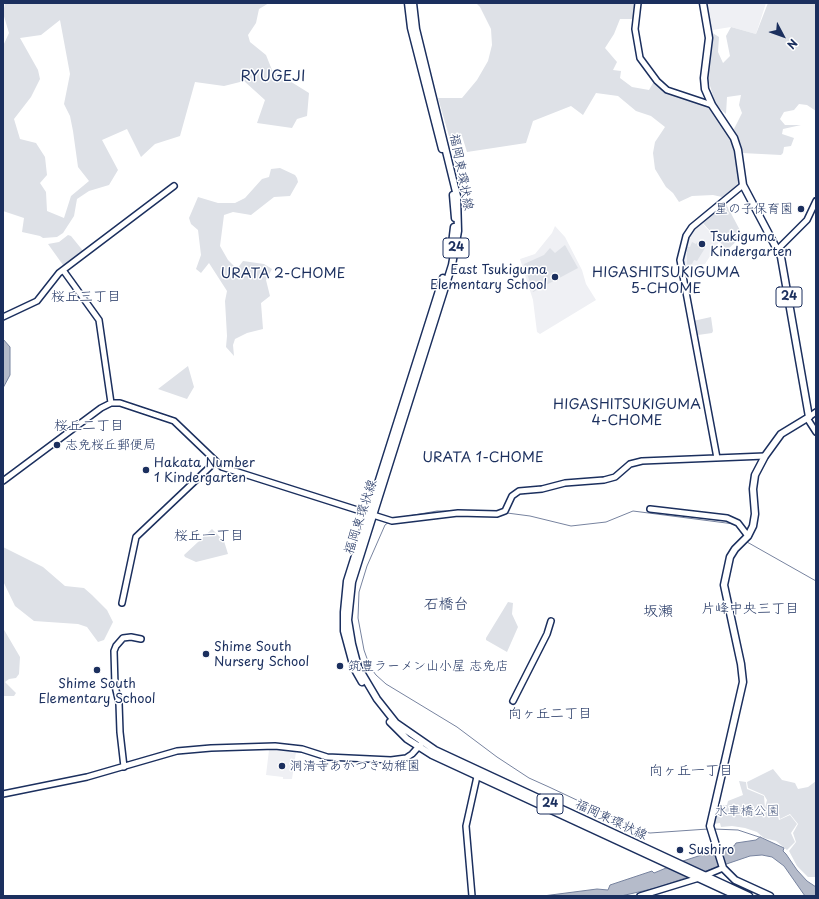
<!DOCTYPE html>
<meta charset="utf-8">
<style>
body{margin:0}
#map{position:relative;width:819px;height:899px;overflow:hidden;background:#fff;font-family:"Playpen Sans",sans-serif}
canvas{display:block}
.frame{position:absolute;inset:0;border:4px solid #1b2f5e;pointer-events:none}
.north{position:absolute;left:763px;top:16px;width:40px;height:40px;-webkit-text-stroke:3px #fff;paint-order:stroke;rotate:131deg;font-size:11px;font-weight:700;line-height:16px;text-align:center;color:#1b2f5e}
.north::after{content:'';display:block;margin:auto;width:14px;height:18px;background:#1b2f5e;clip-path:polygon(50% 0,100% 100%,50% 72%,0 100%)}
</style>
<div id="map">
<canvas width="819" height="899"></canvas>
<div class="frame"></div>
<div class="north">N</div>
</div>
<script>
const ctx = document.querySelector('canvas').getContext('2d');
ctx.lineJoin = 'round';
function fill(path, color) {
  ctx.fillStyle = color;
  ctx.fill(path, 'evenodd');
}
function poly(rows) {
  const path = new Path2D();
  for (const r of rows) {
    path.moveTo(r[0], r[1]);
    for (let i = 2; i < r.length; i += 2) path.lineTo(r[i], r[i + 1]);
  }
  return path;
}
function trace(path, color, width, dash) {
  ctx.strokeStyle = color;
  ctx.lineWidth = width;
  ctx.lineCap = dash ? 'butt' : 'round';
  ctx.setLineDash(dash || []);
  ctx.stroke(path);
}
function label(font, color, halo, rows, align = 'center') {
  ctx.font = font + ' "Playpen Sans","Klee One",sans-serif';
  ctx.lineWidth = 3;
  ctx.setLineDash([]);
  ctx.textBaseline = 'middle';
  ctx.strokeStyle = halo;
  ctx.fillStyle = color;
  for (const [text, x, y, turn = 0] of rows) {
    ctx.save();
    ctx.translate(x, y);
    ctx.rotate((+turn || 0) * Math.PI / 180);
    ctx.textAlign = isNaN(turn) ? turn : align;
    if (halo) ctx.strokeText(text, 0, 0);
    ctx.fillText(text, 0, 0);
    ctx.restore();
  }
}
const built = poly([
 [707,3,766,3,756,34,731,27,712,30],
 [701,222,719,242,705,264,686,267,684,265,685,247,692,232],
 [555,226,565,237,582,270,586,284,596,300,540,334,537,332,533,300,520,259,535,254,552,233],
 [279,749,296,752,292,779,283,779,283,777,266,775,269,750]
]);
const green = poly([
 [5,3,269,3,259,9,256,23,248,35,250,42,266,55,272,70,309,93,307,116,297,119,292,128,257,123,265,100,244,81,224,86,195,82,180,136,155,144,141,157,127,129,102,140,118,170,109,185,89,191,77,199,74,216,63,233,57,237,43,238,40,236,22,232,24,218,3,211,3,46,9,33,3,13],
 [60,20,70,74,64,104,70,116,73,131,78,167,89,181,71,196,64,218,47,211,46,192,40,183,47,175,45,157,36,143,20,139,14,119,31,97,40,79,38,70,20,38,41,35],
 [476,3,639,3,632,19,620,19,614,34,605,48,617,62,613,70,621,71,620,78,632,87,649,90,653,83,718,109,729,123,726,133,735,137,742,175,735,189,722,197,713,195,692,196,679,202,673,193,666,187,655,169,653,153,655,142,665,127,651,116,636,111,618,96,596,93,583,115,571,106,533,121,526,143,467,152,462,136,449,136,438,98,462,98,477,80,488,61,492,45,491,29,480,7],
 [768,3,816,3,816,111,807,105,799,104,794,110,784,112,780,119,785,125,801,125,783,129,782,134,794,138,791,146,784,147,783,153,781,155,742,153,734,129,742,113,739,105,741,95,727,97,726,114,716,105,706,73,711,32,719,37,718,52,723,63,730,56,726,36,731,27,756,34],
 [280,168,295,175,297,178,298,182,290,196,274,197,251,215,233,212,224,215,220,246,228,260,237,269,243,261,264,264,272,269,266,280,270,296,261,303,263,329,247,333,235,339,233,345,234,356,226,347,227,336,225,301,227,291,209,263,201,273,196,269,201,255,198,230,191,224,189,218,198,197,218,203,235,203,245,198,262,179,269,177,271,169],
 [724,204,726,204,742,234,741,237,727,250,702,222],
 [68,235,71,236,84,252,67,265,63,265,48,244,59,242],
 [692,242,696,244,697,242,705,248,697,261,694,260,692,264,687,265,687,247,690,247],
 [565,245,578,268,533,292,524,264,544,255,550,248,555,253],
 [711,317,713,331,712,333,698,335,693,321],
 [188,366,194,387,187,399,158,389],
 [212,529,224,541,228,554,196,562,185,557,184,555],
 [3,547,43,567,65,586,84,588,92,595,107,610,113,622,104,640,98,642,87,627,78,624,34,621,15,606,3,581],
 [508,602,513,603,512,614,518,627,507,652,486,640,486,638],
 [3,628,20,657,19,674,16,678,9,679,5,682,16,693,14,696,3,696],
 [773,769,782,780,795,783,798,789,808,787,816,781,816,877,808,877,797,866,789,851,796,842,793,833,798,824,790,814,780,819,777,808,769,805,766,807,776,809,779,820,790,815,797,824,791,833,795,842,787,850,776,841,764,838,757,832,745,828,732,826,721,827,720,823,713,824,715,805,727,805,728,801,743,795,739,781,746,782,747,789,764,796,765,808,767,800,764,795,748,788,747,782]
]);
const water = poly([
 [3,339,10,347,10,375,3,388,3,339],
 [760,837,784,848,783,851,786,854,797,870,807,881,816,887,816,896,805,896,784,866,772,857,762,855,750,856,656,888,621,896,543,896,597,889,608,890,610,885,652,871,654,873,683,861,714,851,724,850,734,846,736,843,756,840,760,837]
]);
const stream = poly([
 [507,513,530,516,571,526,606,522,633,511,734,524],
 [397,518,437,511,483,511],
 [389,522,385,525,367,566,359,592,358,618,364,650,370,667,376,675,386,684,457,727,497,757,529,778,549,787,645,832,650,833,708,829],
 [747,542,816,581],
 [713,829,738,830,759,837]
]);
const tertiary = poly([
 [638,3,635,29,640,58,657,81,667,90,712,105],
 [777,250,807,220,816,201],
 [63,270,99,320,111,403],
 [3,317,37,301,59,273,174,186],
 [809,417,816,412],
 [807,418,816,432],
 [717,458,680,260,686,236,692,227,743,185],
 [3,481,101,408,111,403,120,403,174,421,222,467,392,521,458,513,497,514,505,511,512,496,519,491,542,489,565,483,604,480,615,477,630,464,642,461,765,456],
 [650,509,727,518,738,523,748,536],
 [122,603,136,537,215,462],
 [513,701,547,634,551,621],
 [124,767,120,732,119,703,115,686,114,651,116,646,123,638,131,637,141,639],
 [3,794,87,777,177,751,211,748,275,746,302,749,327,757,391,760,406,758,412,754,421,744],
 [472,896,466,826,478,772],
 [640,896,699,878,723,868]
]);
const primary = poly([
 [408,3,411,28,442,149],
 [413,3,416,29,457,196,458,231,452,265,352,582,348,620,352,644,358,667,377,699,396,723,435,750,749,896],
 [703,3,709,38,704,78,705,89,712,105,734,138,738,150,743,185,781,257,809,417,781,434,765,456,755,475,753,489,755,514,753,526,748,536,735,549,730,557,724,585,741,664,743,682,710,826,723,868,735,880,770,896],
 [453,195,455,218],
 [451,252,454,227],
 [362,682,354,668,344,631,344,612,347,581,443,278],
 [390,722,407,739,432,755,737,896]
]);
const markers = [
 [801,209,4,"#1b2f5e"],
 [702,244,4,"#1b2f5e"],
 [555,277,4,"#1b2f5e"],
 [57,445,4,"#1b2f5e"],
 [146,470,4,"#1b2f5e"],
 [206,654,4,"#1b2f5e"],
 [340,666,4,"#1b2f5e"],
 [97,670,4,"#1b2f5e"],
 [282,766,4,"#1b2f5e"],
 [680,850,4,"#1b2f5e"]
];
const shields = [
 [456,248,26],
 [789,297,26],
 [550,804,26]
];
const shieldNames = [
 ["24",456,248],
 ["24",789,297],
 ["24",550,804]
];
const streetNames = [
 ["福岡東環状線",461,172,79],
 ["福岡東環状線",361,517,-72],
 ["福岡東環状線",611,820,25]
];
const poiNames = [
 ["星の子保育園",793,209,"right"],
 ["Tsukiguma",710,237],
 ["Kindergarten",710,252],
 ["East Tsukiguma",547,270,"right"],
 ["Elementary School",547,285,"right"],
 ["志免桜丘郵便局",65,445],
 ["Hakata Number",154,463],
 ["1 Kindergarten",154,478],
 ["Shime South",214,647],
 ["Nursery School",214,662],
 ["筑豊ラーメン山小屋 志免店",348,666],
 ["Shime South",97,684,"center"],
 ["Elementary School",97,699,"center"],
 ["洞清寺あかつき幼稚園",290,766],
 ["Sushiro",688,850]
];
const parkNames = [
 ["水車橋公園",747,811]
];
const neighbourhoodNames = [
 ["HIGASHITSUKIGUMA",666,273],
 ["5-CHOME",666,289],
 ["URATA 2-CHOME",283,274],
 ["桜丘三丁目",86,297],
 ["HIGASHITSUKIGUMA",627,405],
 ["4-CHOME",627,421],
 ["桜丘二丁目",89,426],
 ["URATA 1-CHOME",483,458],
 ["桜丘一丁目",209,536],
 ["片峰中央三丁目",750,609],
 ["向ヶ丘二丁目",550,714],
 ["向ヶ丘一丁目",691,771]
];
const quarterNames = [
 ["RYUGEJI",273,77],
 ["石橋台",446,605],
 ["坂瀬",658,612]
];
fill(built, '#eff0f4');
fill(green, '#dee1e7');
fill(water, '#b5bbca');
trace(water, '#77839f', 1);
trace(stream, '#77839f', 1);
trace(tertiary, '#1b2f5e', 8);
trace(primary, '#1b2f5e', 9);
trace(tertiary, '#fff', 5);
trace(primary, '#fff', 6);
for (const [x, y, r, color] of markers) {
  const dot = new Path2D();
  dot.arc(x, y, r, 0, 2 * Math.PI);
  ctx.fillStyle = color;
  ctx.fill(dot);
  trace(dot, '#fff', 1.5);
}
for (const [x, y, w] of shields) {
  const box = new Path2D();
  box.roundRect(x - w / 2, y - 10, w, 20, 3);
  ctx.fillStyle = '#fff';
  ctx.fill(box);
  trace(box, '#1b2f5e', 1);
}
label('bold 12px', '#1b2f5e', null, shieldNames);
label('13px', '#1b2f5e', '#fff', streetNames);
label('13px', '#1b2f5e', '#fff', poiNames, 'left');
label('13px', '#4c5c80', '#fff', parkNames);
label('14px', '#1b2f5e', '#fff', neighbourhoodNames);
label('15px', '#1b2f5e', '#fff', quarterNames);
</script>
